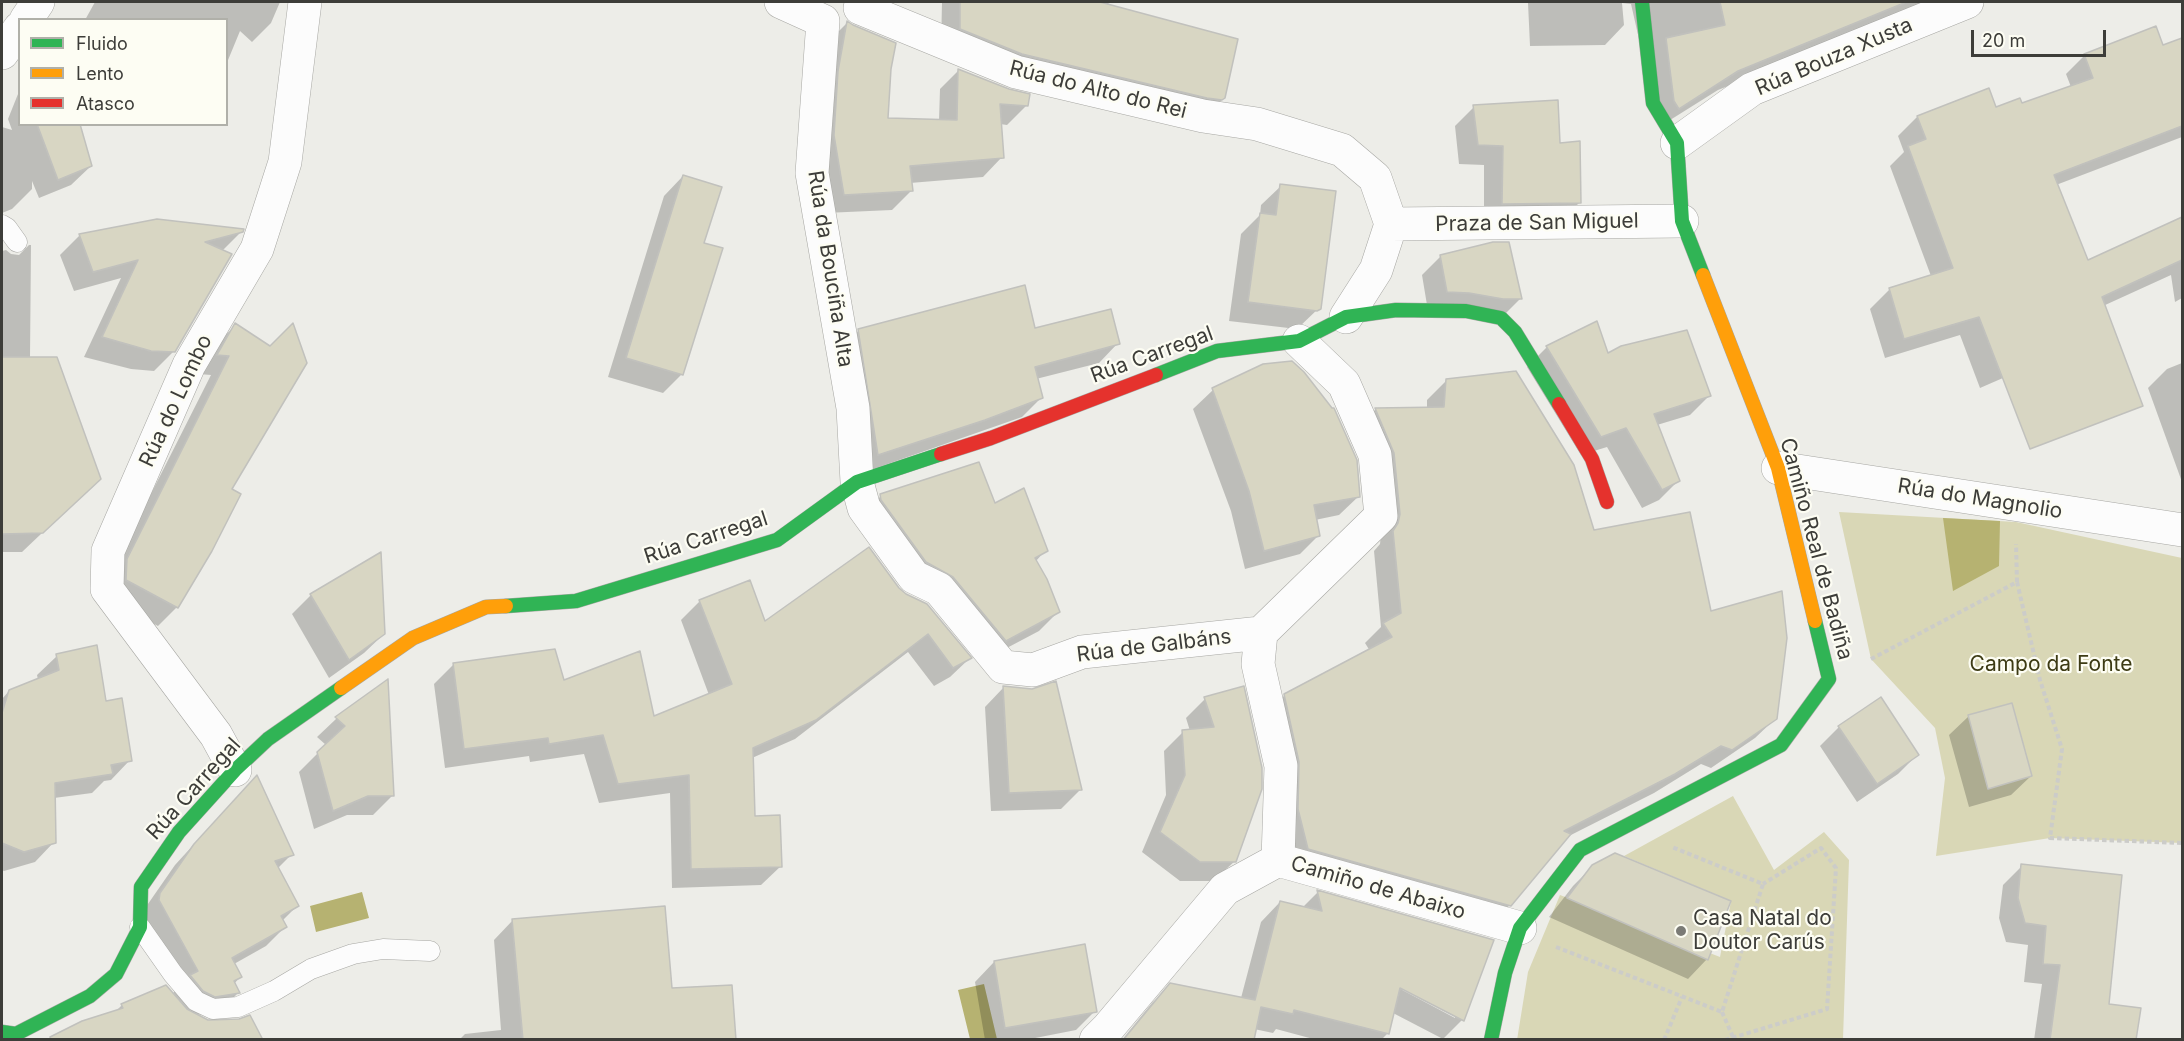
<!DOCTYPE html>
<meta charset="utf-8">
<style>
body{margin:0}
#map{position:relative;width:2184px;height:1041px;overflow:hidden;background:#edede8;font-family:Inter,sans-serif}
canvas{display:block}
.frame{position:absolute;inset:0;border:3px solid #3d3d39;pointer-events:none}
.legend{position:absolute;left:18px;top:18px;width:210px;height:108px;box-sizing:border-box;background:#fdfdf3;border:2px solid #b0b0a9;margin:0;padding:8px 10px;list-style:none;font-size:18px;color:#3d3d39}
.legend li{display:flex;align-items:center;gap:12px;height:30px}
.legend b{width:30px;border:2px solid #b0b0a9}
.scale{position:absolute;left:1971px;top:30px;width:135px;height:27px;box-sizing:border-box;border:3px solid #3d3d39;border-top:0;padding-left:8px;font-size:18px;line-height:21px;white-space:nowrap;color:#3d3d39;-webkit-text-stroke:4px #fdfdf3;paint-order:stroke}
</style>
<div id="map">
<canvas width="2184" height="1041"></canvas>
<div class="frame"></div>
<ul class="legend">
<li><b style="height:8px;background:#30b455"></b>Fluido</li>
<li><b style="height:8px;background:#ff9f0a"></b>Lento</li>
<li><b style="height:8px;background:#e5322d"></b>Atasco</li>
</ul>
<div class="scale">20 m</div>
</div>
<script>
const ctx = document.querySelector('canvas').getContext('2d');
ctx.lineJoin = 'round';
function fill(path, color) {
  ctx.fillStyle = color;
  ctx.fill(path, 'evenodd');
}
function poly(rows) {
  const path = new Path2D();
  for (const r of rows) {
    path.moveTo(r[0], r[1]);
    for (let i = 2; i < r.length; i += 2) path.lineTo(r[i], r[i + 1]);
  }
  return path;
}
function trace(path, color, width, dash) {
  ctx.strokeStyle = color;
  ctx.lineWidth = width;
  ctx.lineCap = dash ? 'butt' : 'round';
  ctx.setLineDash(dash || []);
  ctx.stroke(path);
}
function label(font, color, halo, rows, align = 'center') {
  ctx.font = font + ' Inter,sans-serif';
  ctx.lineWidth = 4.5;
  ctx.setLineDash([]);
  ctx.textBaseline = 'middle';
  ctx.strokeStyle = halo;
  ctx.fillStyle = color;
  for (const [text, x, y, turn = 0] of rows) {
    ctx.save();
    ctx.translate(x, y);
    ctx.rotate((+turn || 0) * Math.PI / 180);
    ctx.textAlign = isNaN(turn) ? turn : align;
    if (halo) ctx.strokeText(text, 0, 0);
    ctx.fillText(text, 0, 0);
    ctx.restore();
  }
}
const green = poly([
 [1839,512,2016,522,2182,558,2182,843,2050,838,1936,856,1945,778,1935,728,1871,659],
 [1733,796,1774,870,1824,832,1849,860,1843,1039,1517,1040,1528,972,1560,895,1720,957,1731,901,1624,856]
]);
const water = poly([
 [1943,518,2000,521,1999,566,1953,591],
 [362,892,369,918,316,932,310,906],
 [984,984,997,1039,970,1039,958,990]
]);
const shadow = poly([
 [95,2,280,2,271,23,252,42,240,31,226,65,226,20,85,20],
 [942,2,1109,2,1108,5,1224,98,1204,117,941,48],
 [1522,2,1938,2,1718,90,1659,127,1631,4,1622,3,1624,25,1605,45,1530,46,1528,3],
 [847,23,890,69,887,119,939,121,940,89,959,70,1009,91,1027,105,1007,125,1000,124,1002,157,983,177,910,183,911,191,892,210,825,213,828,42],
 [2182,40,2182,137,2056,185,2087,262,2182,219,2182,298,2175,302,2171,275,2103,306,2090,340,1980,388,1960,335,1885,358,1870,309,1889,290,1931,276,1890,166,1904,152,1898,136,1917,117,2021,105,2071,87,2066,74,2085,55,2163,47],
 [20,89,20,124,79,124,91,166,71,185,39,198,32,181,32,189,12,209,2,213,2,127,12,130,8,119],
 [1474,107,1558,144,1579,203,1560,222,1484,223,1484,165,1459,164,1455,126],
 [683,176,703,244,682,374,663,393,608,377,664,196],
 [1281,186,1319,308,1297,329,1229,321,1241,234,1260,215,1261,205],
 [158,221,242,231,222,251,174,351,154,371,131,369,84,357,121,278,74,291,60,255,79,236],
 [29,245,31,245,30,358,79,498,22,552,2,552,2,251,6,250,11,254,19,255],
 [1441,256,1520,299,1501,318,1428,311,1422,275],
 [1596,323,1607,355,1709,396,1690,415,1657,425,1678,481,1659,500,1642,508,1607,447,1581,455,1527,367,1546,348],
 [236,325,230,490,177,607,158,626,107,599,108,579,211,375,199,374,216,344],
 [859,330,1034,330,1118,343,1099,363,1036,379,1041,398,1022,417,859,474,840,350],
 [2182,363,2182,482,2148,388,2167,369],
 [1447,380,1775,719,1755,738,1711,768,1701,764,1654,793,1565,838,1510,905,1490,924,1289,868,1265,714,1285,695,1370,651,1365,643,1381,627,1374,551,1380,544,1381,534,1356,428,1376,409,1427,409,1427,400],
 [1213,390,1359,496,1339,515,1315,520,1319,535,1300,554,1245,569,1231,511,1193,409],
 [881,496,994,505,1046,550,1035,562,1058,612,1039,631,986,659,861,515],
 [898,589,970,658,950,677,934,686,908,652,795,739,752,758,754,817,781,866,761,885,672,888,670,793,599,803,584,754,530,762,529,756,445,768,434,684,453,665,563,682,653,718,709,695,681,620,700,601,765,623],
 [311,595,384,634,364,653,329,678,292,614],
 [57,656,130,760,111,780,104,781,92,793,54,798,54,842,35,862,4,871,2,870,2,699,9,691,38,680,37,675],
 [386,681,392,796,373,815,347,815,314,829,299,772,326,745,317,737,336,719],
 [1004,687,1080,790,1061,809,991,811,985,707],
 [1243,688,1235,861,1213,881,1180,881,1142,852,1166,795,1164,751,1183,732,1190,731,1186,718,1205,699],
 [1969,716,2031,776,2011,795,1969,807,1949,735],
 [1839,727,1917,755,1898,774,1857,802,1820,746],
 [238,796,292,854,277,869,297,906,282,921,285,927,266,946,234,964,240,977,234,984,238,993,219,1012,196,1015,208,1021,261,1040,50,1040,83,1023,115,1012,122,1005,172,994,178,988,141,914,175,865],
 [1593,866,1707,959,1688,979,1549,917,1573,886],
 [2022,866,2107,1005,2135,1040,2034,1040,2042,984,2024,982,2028,945,2006,942,1999,918,2003,885],
 [1318,892,1462,1020,1443,1039,1393,1013,1388,1033,1381,1040,1317,1040,1276,1029,1273,1033,1254,1029,1252,1040,1122,1040,1152,1003,1172,984,1241,998,1261,922,1280,902,1302,908],
 [1394,983,1455,1014,1455,1018,1393,985],
 [513,920,670,990,734,1040,459,1040,465,1034,501,1030,494,940],
 [994,962,1095,1011,1076,1030,1025,1040,985,1040,975,982]
]);
const building = poly([
 [960,2,1100,2,1238,39,1225,98,1222,100,1207,98,1022,54,960,29,960,2],
 [1720,2,1904,2,1904,3,1738,71,1679,109,1674,101,1666,38,1725,25,1720,2],
 [847,21,853,25,896,43,891,69,888,118,957,120,958,69,1009,89,1030,94,1028,106,1000,104,1004,158,910,166,913,191,844,195,834,135,838,71,847,21],
 [2156,26,2163,45,2182,38,2182,126,2054,175,2088,260,2182,217,2182,260,2102,297,2143,406,2030,449,1979,317,1904,339,1889,288,1953,268,1908,146,1926,139,1917,116,1989,88,1996,107,2020,98,2022,103,2093,78,2084,54,2156,26],
 [1558,100,1560,143,1580,141,1581,203,1502,204,1503,146,1478,145,1473,105,1558,100],
 [37,124,80,124,92,166,58,180,37,124],
 [683,175,722,187,704,243,723,248,683,375,626,358,683,175],
 [1280,184,1336,191,1321,309,1317,311,1248,302,1260,213,1276,215,1280,184],
 [157,219,244,229,243,232,205,242,232,254,175,352,151,351,102,337,138,260,93,272,79,234,157,219],
 [1493,242,1509,242,1522,299,1503,299,1469,293,1447,292,1440,255,1493,242],
 [1025,285,1035,328,1111,309,1120,344,1035,367,1043,398,985,420,878,455,858,329,1025,285],
 [1597,321,1608,353,1621,346,1687,330,1711,396,1654,414,1680,481,1662,490,1626,428,1601,437,1546,346,1597,321],
 [235,323,270,346,293,323,307,363,232,489,241,494,212,551,178,608,126,580,127,559,229,356,217,355,235,323],
 [2,357,57,357,101,479,43,533,2,534,2,357],
 [1292,361,1304,372,1332,408,1334,408,1357,460,1360,497,1314,505,1320,536,1264,551,1249,491,1212,388,1263,364,1292,361],
 [1516,371,1574,465,1594,530,1690,512,1711,611,1782,591,1787,638,1777,719,1732,750,1721,746,1675,774,1564,831,1571,834,1511,906,1308,849,1298,809,1299,762,1284,694,1392,637,1383,623,1401,613,1393,531,1398,523,1400,514,1394,453,1375,408,1444,407,1446,379,1516,371],
 [979,462,995,503,1024,488,1048,551,1035,558,1047,579,1060,612,1006,641,953,577,926,562,881,500,880,494,979,462],
 [869,547,899,588,906,594,927,604,972,658,953,668,928,634,816,720,753,748,755,816,780,815,782,867,691,869,689,775,618,784,603,735,549,744,548,738,464,749,453,663,555,649,564,680,640,651,654,716,732,684,699,600,750,580,765,621,869,547],
 [381,552,385,634,349,660,310,594,381,552],
 [97,645,106,701,122,698,132,761,111,765,113,774,55,783,56,843,24,852,2,843,2,713,9,690,59,670,56,654,97,645],
 [388,679,394,796,368,796,333,811,317,752,345,726,335,717,388,679],
 [1056,681,1082,790,1009,793,1003,686,1032,689,1056,681],
 [1244,686,1262,768,1262,789,1236,862,1200,862,1160,832,1185,775,1182,730,1214,727,1204,697,1244,686],
 [1881,697,1919,755,1877,784,1838,726,1881,697],
 [2012,703,2032,776,1988,789,1968,715,2012,703],
 [257,775,294,855,275,861,299,906,281,916,287,927,232,958,242,977,234,981,240,993,215,997,203,991,190,975,198,971,159,900,160,893,194,844,257,775],
 [1615,853,1731,901,1708,960,1567,898,1592,865,1615,853],
 [2021,864,2122,875,2109,1004,2141,1008,2136,1040,2050,1040,2060,965,2043,964,2046,926,2025,923,2018,898,2021,864],
 [1317,890,1494,940,1464,1021,1400,988,1389,1034,1294,1010,1293,1014,1261,1007,1254,1040,1123,1040,1170,983,1255,1000,1280,901,1322,911,1317,890],
 [665,906,672,988,732,985,736,1040,523,1040,512,919,665,906],
 [1085,944,1097,1012,1005,1028,994,961,1085,944],
 [166,985,187,1009,208,1020,239,1019,250,1015,263,1040,51,1040,50,1037,82,1021,123,1008,121,1004,166,985]
]);
const path = poly([
 [2017,582,2040,680,2062,749,2050,838,2182,843],
 [1871,659,2017,582,2016,544],
 [1556,947,1722,1012,1763,884,1672,847],
 [1722,1012,1733,1037],
 [1664,1040,1682,997],
 [1725,1040,1827,1009,1836,868,1821,848,1763,884]
]);
const lane = poly([
 [2,225,7,228,17,242],
 [140,927,173,974,196,1001,213,1009,238,1007,274,991,311,969,353,954,383,949,430,951]
]);
const street = poly([
 [781,2,823,21],
 [860,8,1016,72,1203,116,1257,124,1342,150,1375,178,1391,224,1376,270,1346,317],
 [26,20,38,2],
 [823,21,812,173,853,408,857,482,864,508,914,577,939,589,1003,667,1033,670,1082,652,1261,633],
 [2,53,20,28],
 [1677,143,1752,89,1967,2],
 [1391,224,1682,221],
 [1778,468,2182,530],
 [235,770,216,735,107,589,108,551,189,365,257,249,285,162,305,2],
 [1278,860,1281,766,1258,664,1261,633,1381,516,1375,455,1344,384,1299,341],
 [1096,1040,1108,1028,1225,889,1278,860,1520,928]
]);
const fast = poly([
 [1642,2,1653,103,1677,143,1682,221,1703,275],
 [1156,375,1217,351,1299,341,1346,317,1396,310,1466,311,1501,318,1515,332,1559,404],
 [506,606,576,601,777,540,857,482,941,454],
 [2,1032,16,1034,90,996,116,974,140,927,141,887,179,832,235,770,268,739,341,688],
 [1491,1040,1505,973,1520,928,1580,850,1781,745,1829,679,1815,621]
]);
const slow = poly([
 [1703,275,1778,468,1815,621],
 [341,688,413,638,486,607,506,606]
]);
const jam = poly([
 [1559,404,1592,459,1607,502],
 [941,454,991,438,1156,375]
]);
const markers = [
 [1681,931,6,"#7b7b76"]
];
const streetNames = [
 ["Rúa Bouza Xusta",1834,57,-23],
 ["Rúa do Alto do Rei",1098,90,14],
 ["Praza de San Miguel",1537,223,-1],
 ["Rúa da Bouciña Alta",830,269,81],
 ["Rúa Carregal",1152,355,-20],
 ["Rúa do Lombo",176,401,-65],
 ["Rúa do Magnolio",1980,499,9],
 ["Rúa Carregal",706,538,-18],
 ["Camiño Real de Badiña",1816,549,75],
 ["Rúa de Galbáns",1154,646,-7],
 ["Rúa Carregal",194,789,-48],
 ["Camiño de Abaixo",1378,888,16]
];
const parkNames = [
 ["Campo da Fonte",2051,665]
];
const poiNames = [
 ["Casa Natal do",1693,919],
 ["Doutor Carús",1693,943]
];
fill(green, '#d9d7b6');
fill(water, '#b6b271');
fill(shadow, '#0003');
fill(building, '#d8d6c3');
trace(building, '#c1c1bd', 1.5);
trace(lane, '#a7a7a3', 21);
trace(street, '#a7a7a3', 34);
trace(fast, '#a7a7a3', 15);
trace(slow, '#a7a7a3', 15);
trace(jam, '#a7a7a3', 15);
trace(path, '#ccccc9', 4, [4.5, 3]);
trace(lane, '#fcfcfc', 20);
trace(street, '#fcfcfc', 33);
trace(fast, '#30b455', 14);
trace(slow, '#ff9f0a', 14);
trace(jam, '#e5322d', 14);
for (const [x, y, r, color] of markers) {
  const dot = new Path2D();
  dot.arc(x, y, r, 0, 2 * Math.PI);
  ctx.fillStyle = color;
  ctx.fill(dot);
  trace(dot, '#fdfdf3', 2);
}
label('21px', '#3d3d39', '#fdfdf3', streetNames);
label('21px', '#3d3b14', '#fdfdf3', parkNames);
label('21px', '#3d3d39', '#fdfdf3', poiNames, 'left');
</script>
